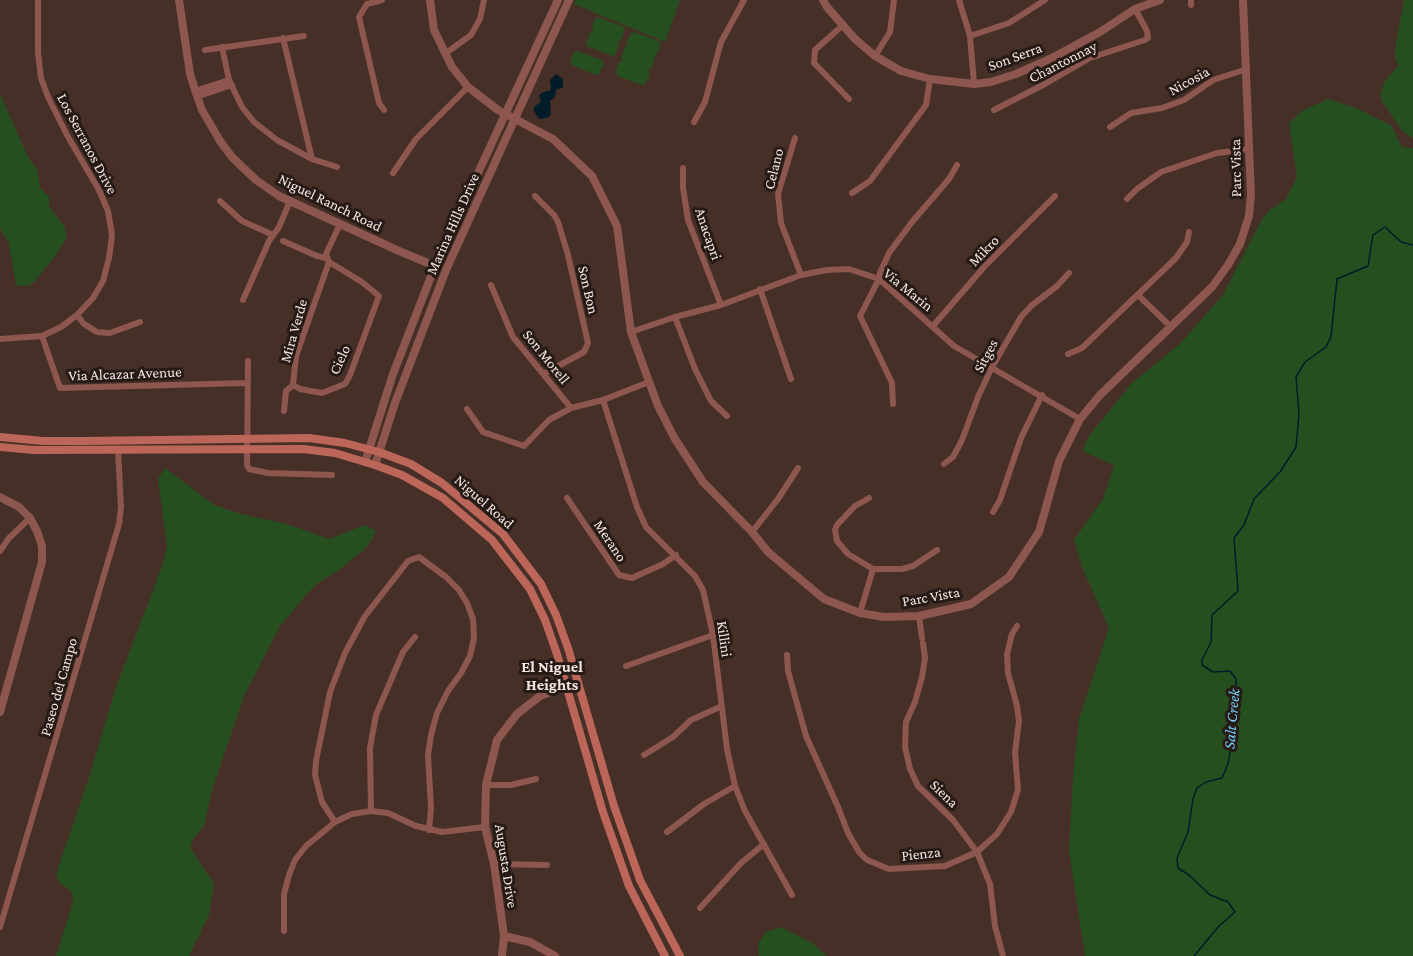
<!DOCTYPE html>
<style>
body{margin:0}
canvas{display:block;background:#462f26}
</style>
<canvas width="1413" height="956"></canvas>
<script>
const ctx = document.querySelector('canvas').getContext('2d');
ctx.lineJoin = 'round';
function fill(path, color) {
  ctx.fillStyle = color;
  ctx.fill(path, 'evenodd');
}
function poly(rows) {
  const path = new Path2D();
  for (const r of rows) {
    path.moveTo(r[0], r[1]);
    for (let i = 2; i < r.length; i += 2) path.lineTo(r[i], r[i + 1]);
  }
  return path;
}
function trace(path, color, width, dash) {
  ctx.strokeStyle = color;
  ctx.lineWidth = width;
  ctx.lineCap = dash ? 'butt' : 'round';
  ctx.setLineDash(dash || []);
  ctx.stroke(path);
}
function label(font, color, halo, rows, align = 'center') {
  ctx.font = font + ' "Crimson Pro",serif';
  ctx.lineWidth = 6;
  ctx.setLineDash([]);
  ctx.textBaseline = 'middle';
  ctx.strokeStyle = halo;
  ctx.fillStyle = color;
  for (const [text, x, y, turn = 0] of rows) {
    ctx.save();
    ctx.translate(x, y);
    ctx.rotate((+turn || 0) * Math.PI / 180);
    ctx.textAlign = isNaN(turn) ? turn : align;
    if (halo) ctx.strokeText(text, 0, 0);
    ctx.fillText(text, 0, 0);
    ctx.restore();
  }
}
const green = poly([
 [576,0,680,0,665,42,574,4],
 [1404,0,1413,0,1413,138,1403,132,1383,103,1380,95,1385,81,1399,65,1395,59,1396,43],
 [598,17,624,27,625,29,621,40,618,42,619,45,615,55,612,56,587,46,586,43,590,33,593,31,592,28,595,19],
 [634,32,659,41,661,45,657,54,654,56,655,59,651,68,648,70,650,74,645,84,642,85,617,76,616,71,619,62,623,61,621,57,625,47,628,45,627,42,631,33],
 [577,51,602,60,604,63,599,74,596,75,572,65,570,62,574,52],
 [0,94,28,157,37,169,40,188,49,197,49,206,64,226,67,237,56,255,34,282,28,286,16,285,9,244,0,228],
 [1328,99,1356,108,1391,125,1402,147,1413,148,1413,956,1085,956,1069,851,1073,777,1079,719,1109,628,1082,567,1074,540,1103,499,1114,465,1082,451,1088,437,1132,383,1180,344,1223,295,1262,219,1271,209,1286,199,1297,177,1289,123,1302,111],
 [165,468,214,505,241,514,287,524,329,539,365,525,376,531,368,546,339,570,318,583,305,596,280,626,244,696,212,790,204,826,193,839,190,848,214,884,209,915,189,956,56,956,73,902,72,892,59,882,56,874,88,781,116,687,163,564,167,546,158,479],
 [781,927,812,943,827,956,759,956,758,944,766,932]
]);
const water = poly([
 [556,74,563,79,563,87,556,90,555,97,550,101,551,113,549,117,542,119,538,118,533,109,535,106,541,102,539,96,541,93,551,90,550,80]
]);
const stream = poly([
 [1194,956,1219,926,1235,912,1228,902,1210,895,1189,875,1178,868,1177,858,1188,832,1193,799,1197,788,1206,782,1222,778,1228,764,1231,746,1228,728,1236,705,1236,679,1230,671,1213,672,1202,665,1202,660,1211,642,1212,615,1238,591,1234,538,1244,525,1254,499,1280,472,1296,447,1299,414,1296,377,1305,362,1326,347,1331,337,1337,279,1368,266,1373,235,1385,227,1401,242,1413,245]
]);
const minor = poly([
 [382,0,367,4,359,17,379,103,384,110],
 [959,0,970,36,974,84],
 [1191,0,1191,5],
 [843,25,815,50,814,63,849,99],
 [970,36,1009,23,1045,0],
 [283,38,312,159,337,167],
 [222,47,229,80,242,107,254,122,277,140,312,159],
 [205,50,304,36],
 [446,53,471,35,480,19,484,0],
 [875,56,890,32,894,0],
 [196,93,202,95,232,85],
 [196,93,201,89,229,80],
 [994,110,1045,84,1090,58,1145,40,1148,38,1147,31,1135,9],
 [694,122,705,102,721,42,744,0],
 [1110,127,1131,113,1162,108,1184,100,1213,80,1247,69],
 [795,138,778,194,781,223,801,275],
 [683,168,683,188,688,220,721,305],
 [393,173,416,139,468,87],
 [852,193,870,181,926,105,930,79],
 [535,196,554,215,558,222,568,255,588,343,584,352,545,373],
 [1127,199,1137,189,1161,172,1217,153,1250,149],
 [220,201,242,221,273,235],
 [283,241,317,256,326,258],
 [491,285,513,337,571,408],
 [760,289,791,379],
 [1139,296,1171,327],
 [243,300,269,241,279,227,290,201],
 [77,315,84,324,97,332,110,333,140,322],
 [675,317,695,369,711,401,727,416],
 [933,326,984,267,1055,196],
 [631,332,675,317,721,305,801,275,827,270,849,269,879,279,954,346,1080,419],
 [42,336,60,388,246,383],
 [0,339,42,336,61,327,77,315,93,298,103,281,109,258,112,235,108,211,99,190,67,135,48,97,41,78,38,53,38,0],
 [1068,354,1082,348,1176,258,1187,242,1189,232],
 [248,361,247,465,249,469,268,473,332,475],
 [293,385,300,389,322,393,345,384,350,375,379,296,362,282,329,262],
 [603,400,637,507,646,527,695,576,703,590,713,635,727,749,735,786,745,811,792,895],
 [893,404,892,383,860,316,879,279,880,273,889,253,912,222,949,179,957,165],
 [467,409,483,432,524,446,549,420,571,408,603,400,649,382],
 [284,411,286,391,293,385,296,356,329,262,326,254,340,224],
 [944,464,953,457,962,440,978,397,992,367,1021,317,1031,306,1057,286,1069,273],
 [567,498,619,575,632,578,663,564,676,555],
 [869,498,855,506,837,525,835,530,837,541,848,554,873,569,902,569,913,566,937,550],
 [993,512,1000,500,1021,438,1042,395],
 [752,532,778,499,798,468],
 [0,551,9,538,30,518],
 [860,613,873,569],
 [919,616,922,638],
 [923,643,925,658,922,677,915,702,906,722,905,747,910,769,918,786,953,820,977,852,990,884,995,926,1003,956],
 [787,655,788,671,806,736,838,807,848,833,859,852,867,860,889,869,945,866,977,852,997,834,1011,812,1018,790,1015,752,1019,721,1017,706,1008,673,1007,654,1012,634,1017,626],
 [626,666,713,635],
 [644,755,673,737,691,720,722,706],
 [486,785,511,785,536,779],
 [371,811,370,748,376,715,403,652,415,637],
 [335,822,322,802,315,775,316,761,330,692,345,653,365,616,408,561,419,557,446,577,459,590,467,603,473,619,474,638,470,656,461,673,448,691,437,713,431,735,428,755,431,808,429,830],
 [667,832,704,804,735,786],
 [494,864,547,865],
 [700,908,741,863,764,844],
 [0,927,119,524,121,507,118,450],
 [284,931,284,894,289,875,295,860,306,846,335,822,352,814,371,811,388,813,416,826,442,832,485,827]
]);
const tertiary = poly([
 [179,0,190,74,196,93,202,110,220,141,232,157,256,180,279,196,399,251,435,266],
 [430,0,434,30,452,67,468,87,498,110,553,139,592,176,617,226,631,332,658,406,675,439,703,482,752,532,768,552,824,599,860,613,884,617,919,616,971,604,1009,577,1039,532,1059,461,1080,419,1100,395,1212,287,1228,265,1240,244,1249,216,1251,195,1243,0],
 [823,0,827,7,855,39,875,56,901,71,930,79,974,84,991,82,1016,74,1052,58,1100,32,1135,9,1160,0],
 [365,462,393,374,435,266,558,0],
 [375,465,395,403,446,270,569,0],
 [0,497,19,507,30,518,37,531,42,546,42,562,0,712],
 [504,936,530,942,555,956],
 [502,956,504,936,494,864,485,827,486,785,497,740,517,714,540,696,577,682]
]);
const secondary = poly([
 [0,437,43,441,83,441,309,438,345,443,379,452,411,464,442,483,503,534,541,584,556,615,568,648,614,806,640,880,680,956],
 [0,447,34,450,303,449,335,453,375,465,402,475,443,498,492,540,530,589,545,620,557,654,603,812,629,886,665,956]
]);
const streetNames = [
 ["Son Serra",1015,57,-20],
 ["Chantonnay",1063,62,-27],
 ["Nicosia",1189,81,-29],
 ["Los Serranos Drive",87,144,62],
 ["Parc Vista",1236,168,-91],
 ["Celano",774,169,-76],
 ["Niguel Ranch Road",330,203,26],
 ["Marina Hills Drive",453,224,-66],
 ["Anacapri",708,234,71],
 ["Mikro",984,251,-46],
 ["Son Bon",588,290,77],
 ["Via Marin",908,290,39],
 ["Mira Verde",294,331,-74],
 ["Sitges",986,356,-62],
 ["Son Morell",546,357,51],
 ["Cielo",340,360,-65],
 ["Via Alcazar Avenue",125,374,-2],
 ["Niguel Road",484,502,41],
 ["Merano",610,541,56],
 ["Parc Vista",931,597,-10],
 ["Killini",724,639,82],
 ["Paseo del Campo",59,687,-74],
 ["Siena",944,794,44],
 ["Pienza",921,854,-6],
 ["Augusta Drive",506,866,81]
];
const neighbourhoodNames = [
 ["El Niguel",552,667],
 ["Heights",552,685]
];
const waterNames = [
 ["Salt Creek",1232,719,-85]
];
fill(green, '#264f20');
fill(water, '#011c29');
trace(stream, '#011c29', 1.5);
trace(minor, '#8d564e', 6);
trace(tertiary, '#8d564e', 8);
trace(secondary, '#bc665a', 8);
label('15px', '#f6e6e0', '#251a16', streetNames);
label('bold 16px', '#f6e6e0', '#251a16', neighbourhoodNames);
label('italic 16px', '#73cefb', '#251a16', waterNames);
</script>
